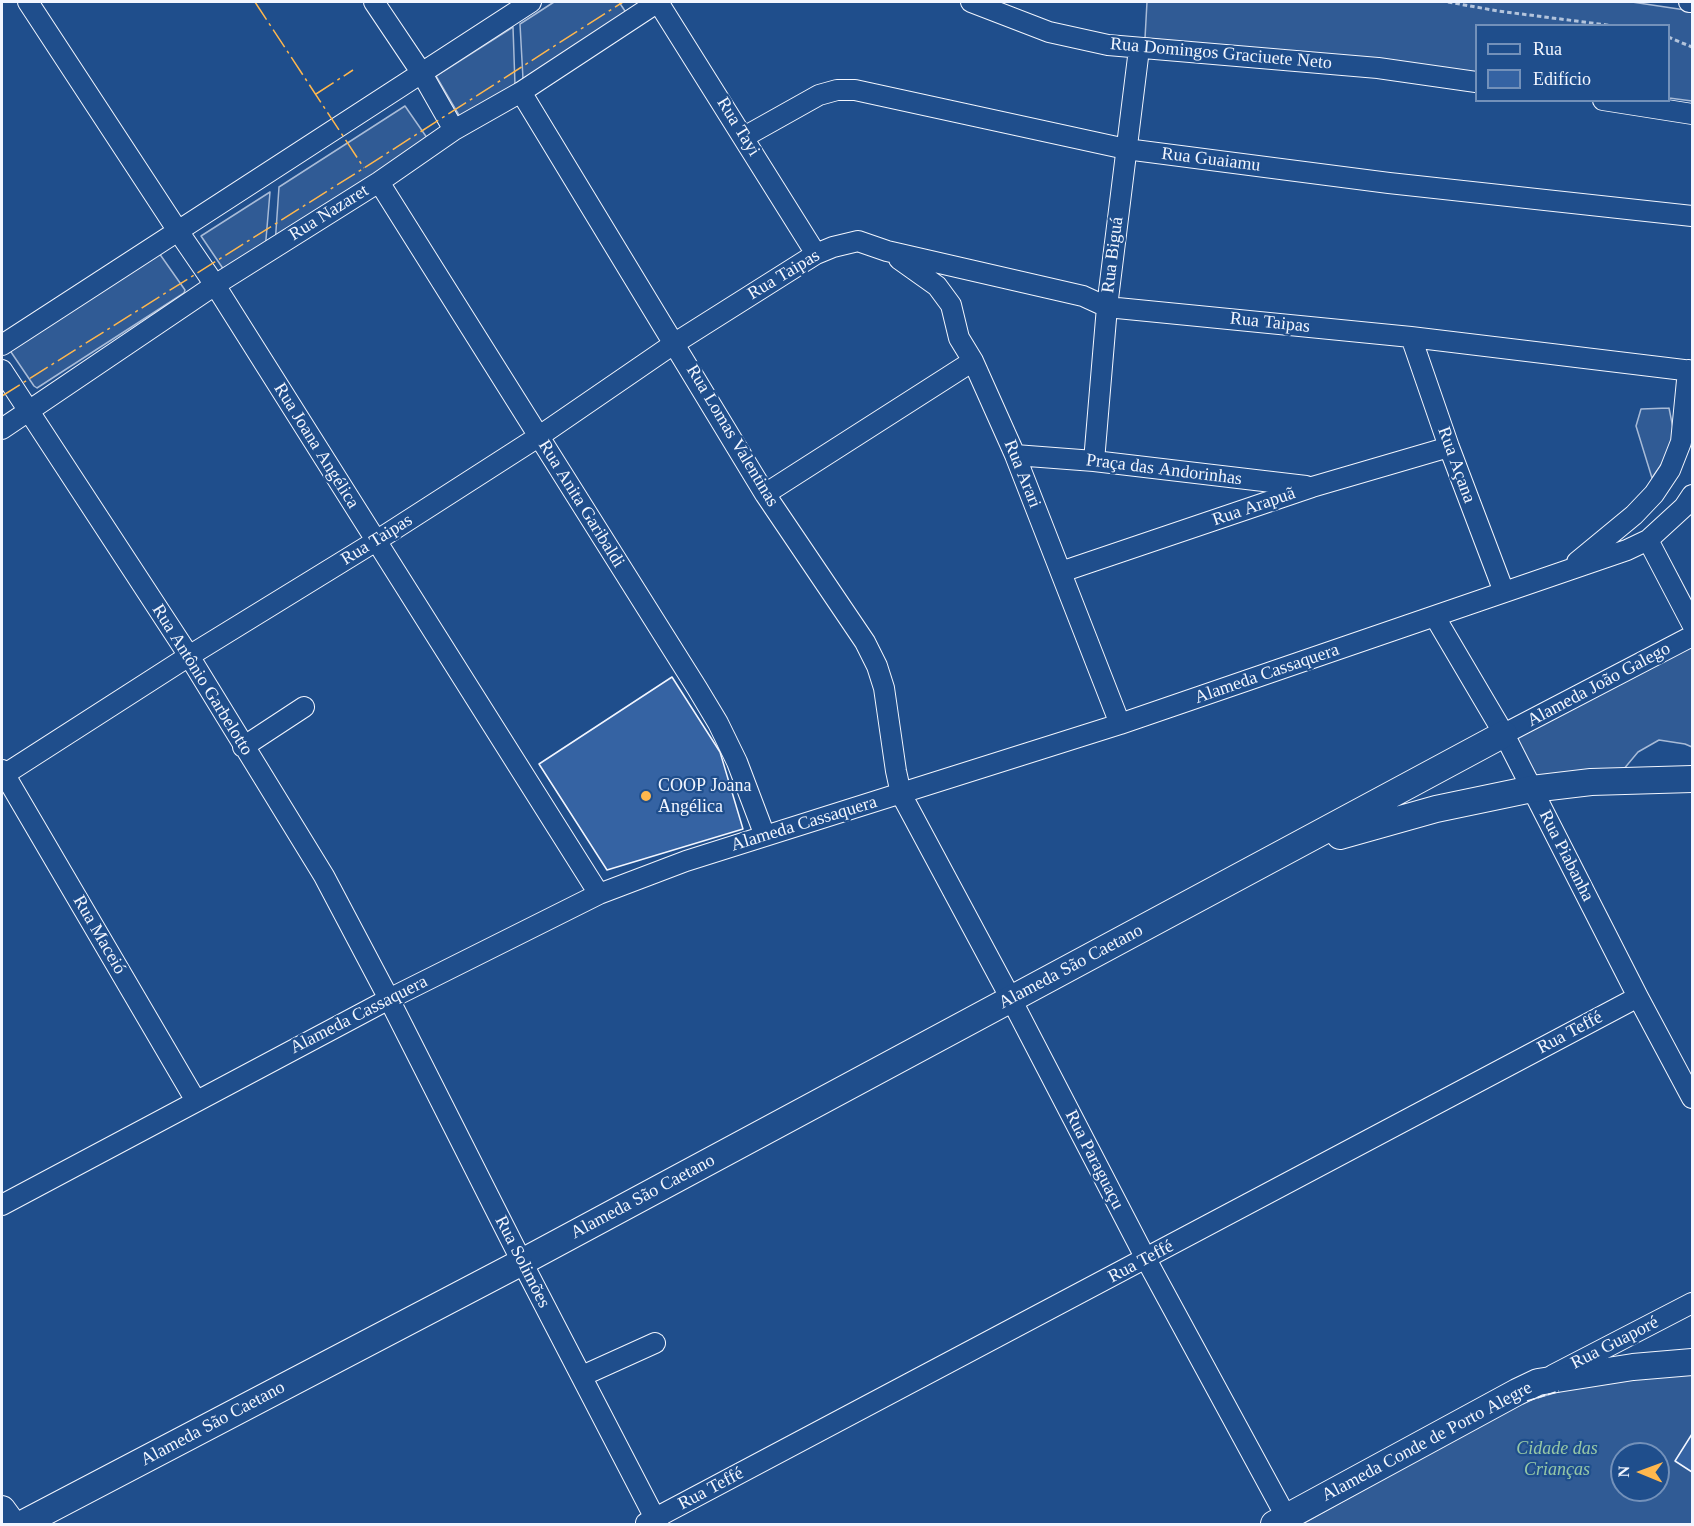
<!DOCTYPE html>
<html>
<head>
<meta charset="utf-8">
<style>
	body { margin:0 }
	#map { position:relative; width:1694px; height:1526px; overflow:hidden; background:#1f4e8c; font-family:Georgia,serif }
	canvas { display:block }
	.frame { position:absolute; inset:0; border:3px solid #f2f6ff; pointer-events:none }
	.legend { position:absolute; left:1475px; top:24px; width:195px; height:78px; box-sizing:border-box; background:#1f4e8c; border:2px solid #7391ba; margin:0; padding:8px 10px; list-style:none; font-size:18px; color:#f2f6ff }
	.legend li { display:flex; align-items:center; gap:12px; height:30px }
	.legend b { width:30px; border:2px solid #7391ba }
	.north { position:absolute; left:1610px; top:1442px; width:60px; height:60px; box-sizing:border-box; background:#1f4e8c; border:2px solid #7391ba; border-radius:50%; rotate:271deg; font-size:16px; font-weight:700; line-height:24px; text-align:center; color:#f2f6ff }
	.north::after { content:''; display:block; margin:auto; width:21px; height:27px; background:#ffb74d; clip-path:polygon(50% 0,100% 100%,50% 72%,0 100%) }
</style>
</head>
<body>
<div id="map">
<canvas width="1694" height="1526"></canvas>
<div class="frame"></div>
<ul class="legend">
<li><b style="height:8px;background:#1f4e8c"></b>Rua</li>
<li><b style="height:16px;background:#3563a3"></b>Edifício</li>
</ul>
<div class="north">N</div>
</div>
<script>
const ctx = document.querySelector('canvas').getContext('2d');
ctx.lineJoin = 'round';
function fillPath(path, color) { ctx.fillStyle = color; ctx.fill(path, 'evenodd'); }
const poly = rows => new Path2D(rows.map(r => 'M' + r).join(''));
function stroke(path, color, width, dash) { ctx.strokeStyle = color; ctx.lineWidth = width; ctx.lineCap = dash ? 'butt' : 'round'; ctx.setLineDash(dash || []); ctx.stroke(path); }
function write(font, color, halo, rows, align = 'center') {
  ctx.font = font + ' Georgia,serif'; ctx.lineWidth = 4.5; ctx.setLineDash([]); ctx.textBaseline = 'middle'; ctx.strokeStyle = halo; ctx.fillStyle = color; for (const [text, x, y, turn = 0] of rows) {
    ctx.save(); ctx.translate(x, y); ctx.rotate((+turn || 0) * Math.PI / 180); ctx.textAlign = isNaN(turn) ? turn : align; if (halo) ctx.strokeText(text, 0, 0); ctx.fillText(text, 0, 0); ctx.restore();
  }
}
const built = poly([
	[554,2,619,2,627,14,523,79,520,24,554,2],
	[1147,2,1632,2,1692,11,1692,101,1669,98,1668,26,1476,26,1476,73,1145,38,1147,2],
	[513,27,515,85,460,117,436,76,513,27],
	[405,106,432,145,275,245,279,187,405,106],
	[270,192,265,251,228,276,201,236,270,192],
	[159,253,185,290,184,293,37,388,34,386,11,352,11,348,159,253],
	[1669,408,1676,443,1652,478,1636,426,1641,409,1669,408],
	[1692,646,1692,747,1685,744,1659,740,1638,752,1618,776,1534,782,1512,738,1692,646],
	[1692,1367,1692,1524,1302,1524,1517,1404,1571,1388,1692,1367],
	[1622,1454,1658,1454,1658,1490,1622,1490,1622,1454]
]);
const building = poly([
	[672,677,720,752,743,829,607,870,539,764,672,677],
	[1692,1434,1692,1472,1675,1461,1692,1434]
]);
const path = poly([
	[1448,2,1498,11,1615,26],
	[1668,37,1692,47]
]);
const minor = poly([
	[28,2,178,231,215,285,599,894],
	[374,2,421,72,454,130],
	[658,2,816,254],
	[971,2,1049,32,1108,45,1378,68,1476,82],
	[1689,2,1692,2],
	[521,92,765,494,865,642,877,666,884,688,896,771,901,794,1011,999,1146,1259,1290,1524],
	[1603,100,1692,114],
	[744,137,819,95,837,90,855,90,1126,149,1389,183,1692,216],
	[379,182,697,688,718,723,737,762,765,836],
	[899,259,937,286,951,305,959,338,973,361,1015,455,1120,724],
	[1411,337,1449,447,1504,592],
	[2,345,531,2],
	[2,370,189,656,324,876,389,999,522,1262,658,1524],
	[2,429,215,285,379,182,454,130,521,92,658,2],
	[1015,455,1094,461,1306,486],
	[1094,461,1107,307,1139,49],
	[765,494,973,361],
	[1648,540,1692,624],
	[1577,562,1634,515,1654,494,1670,470,1681,442,1688,370],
	[1061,572,1312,487,1449,447],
	[1435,617,1504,734,1638,997,1692,1098],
	[1504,734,1692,636],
	[243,747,304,707],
	[2,770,196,1101],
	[2,776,189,656,376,541,538,437,675,343,816,254,833,247,858,241,887,251,1083,296,1107,307,1411,337,1692,371],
	[2,1205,389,999,599,894,686,861,1120,724,1627,550,1648,540,1684,507,1692,495],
	[1553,1375,1692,1303],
	[582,1376,655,1343],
	[646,1523,1638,997]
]);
const major = poly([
	[1340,836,1436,809,1532,789,1591,782,1692,779],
	[2,1509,13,1524],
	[22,1524,522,1262,1504,734],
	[1274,1524,1517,1392,1538,1382,1633,1367,1692,1362]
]);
const fence = poly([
	[1527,1401,1559,1391]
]);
const power = poly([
	[255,2,364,168],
	[316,94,353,70],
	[2,396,364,168,623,2]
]);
const markers = [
	[646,796,6,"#ffb74d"]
];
const streetNames = [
	["Rua Domingos Graciuete Neto",1221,54,5],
	["Rua Tayi",738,127,58],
	["Rua Guaiamu",1211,160,7],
	["Rua Nazaret",329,213,-32],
	["Rua Biguá",1113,255,-83],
	["Rua Taipas",784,275,-31],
	["Rua Taipas",1270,323,6],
	["Rua Lomas Valentinas",732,436,59],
	["Rua Joana Angélica",316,446,58],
	["Rua Açana",1456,465,70],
	["Praça das Andorinhas",1164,470,7],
	["Rua Arari",1022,474,68],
	["Rua Anita Garibaldi",581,504,58],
	["Rua Arapuã",1254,507,-19],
	["Rua Taipas",377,540,-32],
	["Alameda Cassaquera",1267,674,-19],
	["Rua Antônio Garbelotto",202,680,58],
	["Alameda João Galego",1599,685,-28],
	["Alameda Cassaquera",804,824,-17],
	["Rua Piabanha",1566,856,63],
	["Rua Maceió",99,935,60],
	["Alameda São Caetano",1071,967,-28],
	["Alameda Cassaquera",359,1015,-27],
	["Rua Teffé",1570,1033,-28],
	["Rua Paraguaçu",1094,1160,63],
	["Alameda São Caetano",643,1197,-28],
	["Rua Solimões",522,1262,63],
	["Rua Teffé",1141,1262,-28],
	["Rua Guaporé",1615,1343,-27],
	["Alameda São Caetano",213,1424,-28],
	["Alameda Conde de Porto Alegre",1427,1442,-28],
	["Rua Teffé",711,1489,-28]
];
const poiNames = [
	["COOP Joana",658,786],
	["Angélica",658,807]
];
const parkNames = [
	["Cidade das",1557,1449],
	["Crianças",1557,1470]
];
fillPath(built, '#305b95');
stroke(built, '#a8bbd7', 1.5);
fillPath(building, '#3563a3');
stroke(building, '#f2f6ff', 1.5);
stroke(minor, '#f2f6ff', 22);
stroke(major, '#f2f6ff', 28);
stroke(path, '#b3c4dc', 3, [4.5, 3]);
stroke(minor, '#1f4e8c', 20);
stroke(major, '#1f4e8c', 26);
stroke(fence, '#f2f6ff', 1.5, [8, 3]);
stroke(power, '#ffb74d', 1.5, [21, 4.5, 3, 4.5]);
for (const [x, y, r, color] of markers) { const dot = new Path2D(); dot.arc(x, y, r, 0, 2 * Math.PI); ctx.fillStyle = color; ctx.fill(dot); stroke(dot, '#1f4e8c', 2); }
write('18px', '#f2f6ff', '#1f4e8c', streetNames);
write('18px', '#f2f6ff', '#1f4e8c', poiNames, 'left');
write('italic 18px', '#97c8a6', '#1f4e8c', parkNames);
</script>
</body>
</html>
